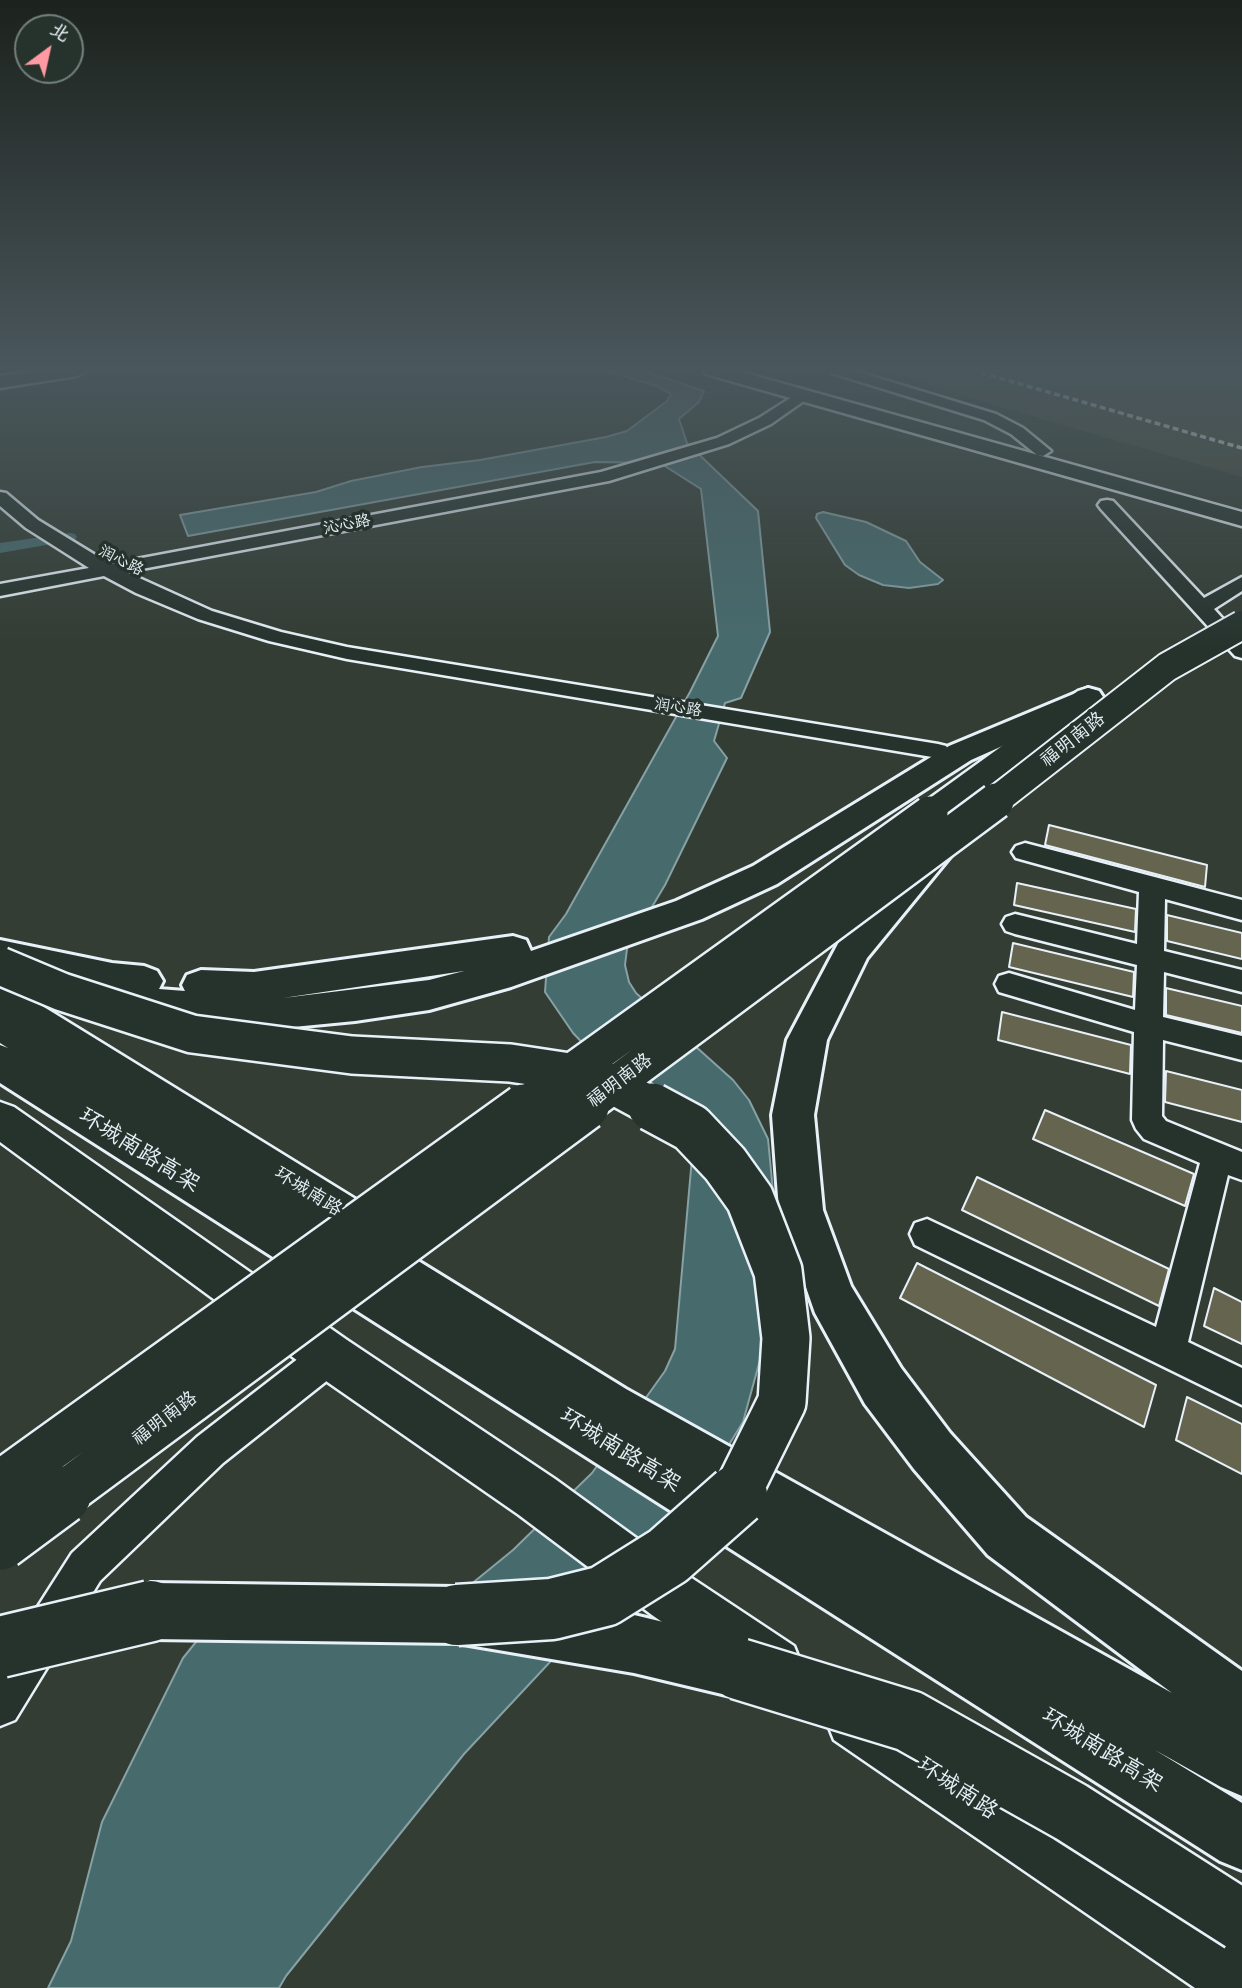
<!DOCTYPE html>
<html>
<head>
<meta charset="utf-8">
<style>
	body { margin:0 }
	#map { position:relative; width:1242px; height:1988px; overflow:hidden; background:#333d34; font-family:"Balsamiq Sans","LXGW WenKai TC",sans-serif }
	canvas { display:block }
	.north { position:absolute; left:14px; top:14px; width:70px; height:70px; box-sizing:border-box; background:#26332d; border:2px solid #747f7e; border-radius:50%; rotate:33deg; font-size:19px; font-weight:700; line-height:28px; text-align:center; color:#e8f1f8 }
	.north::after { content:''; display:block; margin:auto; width:24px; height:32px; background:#ff9aa2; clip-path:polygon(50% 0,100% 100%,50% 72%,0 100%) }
</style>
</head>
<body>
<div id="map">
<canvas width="1242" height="1988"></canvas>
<div class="north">北</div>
</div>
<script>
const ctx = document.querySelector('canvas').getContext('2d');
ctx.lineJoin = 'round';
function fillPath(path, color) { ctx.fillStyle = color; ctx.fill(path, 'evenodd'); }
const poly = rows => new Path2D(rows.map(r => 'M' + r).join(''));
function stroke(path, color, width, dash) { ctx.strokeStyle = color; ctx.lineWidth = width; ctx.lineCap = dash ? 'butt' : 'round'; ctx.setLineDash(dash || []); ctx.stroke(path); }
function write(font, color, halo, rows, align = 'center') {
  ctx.font = font + ' "Balsamiq Sans","LXGW WenKai TC",sans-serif'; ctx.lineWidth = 7; ctx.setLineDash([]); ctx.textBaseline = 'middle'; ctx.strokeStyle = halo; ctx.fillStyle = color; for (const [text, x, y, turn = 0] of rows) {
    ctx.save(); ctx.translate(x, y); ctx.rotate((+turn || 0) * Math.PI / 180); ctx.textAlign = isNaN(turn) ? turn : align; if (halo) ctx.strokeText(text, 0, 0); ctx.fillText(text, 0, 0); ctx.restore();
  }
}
const built = poly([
	[884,370,1242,370,1242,477,977,400]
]);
const water = poly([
	[603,370,640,370,704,391,699,402,679,419,687,443,758,511,770,632,741,698,725,703,714,741,727,758,665,885,627,949,625,965,629,982,636,993,733,1080,749,1100,768,1139,778,1243,769,1327,743,1422,709,1477,593,1616,464,1754,286,1976,279,1988,48,1988,71,1941,102,1822,183,1658,213,1621,464,1590,513,1550,592,1473,665,1371,675,1349,692,1158,573,1033,545,992,549,937,566,914,690,692,718,636,701,489,660,463,595,462,188,536,180,515,316,492,351,481,422,467,480,460,606,437,627,431,667,401,671,394,657,386,603,370],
	[823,512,866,522,906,541,920,562,943,580,938,584,909,588,883,585,859,575,845,565,816,518,817,514,823,512]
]);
const canal = poly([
	[70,533,75,534,77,537,75,540,0,553,0,543,70,533]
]);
const building = poly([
	[1049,825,1207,865,1205,887,1045,845,1049,825],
	[1017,883,1136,909,1135,932,1014,905,1017,883],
	[1167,915,1242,933,1242,959,1167,941,1167,915],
	[1013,943,1134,972,1133,997,1009,967,1013,943],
	[1166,988,1242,1006,1242,1033,1166,1015,1166,988],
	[1002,1012,1131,1045,1130,1074,998,1040,1002,1012],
	[1166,1071,1242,1090,1242,1122,1165,1102,1166,1071],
	[1045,1110,1194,1174,1185,1206,1033,1139,1045,1110],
	[977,1177,1169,1269,1159,1306,962,1210,977,1177],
	[917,1263,1156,1385,1144,1427,900,1298,917,1263],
	[1214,1288,1242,1302,1242,1344,1204,1326,1214,1288],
	[1187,1397,1242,1424,1242,1474,1176,1440,1187,1397]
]);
const minor = poly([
	[830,370,852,370,996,414,1023,428,1051,451,1043,456,1037,455,1011,434,984,420,832,373,830,370],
	[803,390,808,392,811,395,808,398,771,424,729,444,609,481,126,572,212,611,281,632,347,647,938,744,946,746,949,751,946,756,938,758,347,659,269,641,198,619,136,593,104,576,0,596,0,584,89,568,26,528,0,506,0,492,6,493,38,520,110,564,601,472,717,438,759,418,803,390],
	[1107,500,1113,501,1204,598,1242,577,1242,591,1214,609,1242,640,1242,658,1235,656,1101,509,1098,505,1101,501,1107,500],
	[1025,843,1242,900,1242,920,1165,899,1164,951,1242,970,1242,992,1164,972,1163,1017,1242,1036,1242,1060,1163,1040,1162,1116,1166,1121,1242,1152,1242,1180,1228,1175,1188,1342,1242,1368,1242,1405,915,1245,910,1234,915,1223,927,1219,1156,1327,1200,1163,1144,1139,1136,1129,1132,1120,1134,1032,999,992,995,984,999,976,1009,973,1135,1010,1137,965,1015,934,1006,931,1002,924,1006,917,1015,914,1137,944,1139,892,1016,858,1012,852,1016,846,1025,843],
	[330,1338,343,1344,348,1356,343,1368,223,1463,100,1581,15,1720,0,1726,0,1666,72,1553,197,1437,317,1344,330,1338]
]);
const major = poly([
	[41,370,87,370,77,376,0,388,0,376,41,370],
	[703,370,734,370,1242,512,1242,526,706,374,703,370],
	[1088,688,1098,691,1102,697,1098,703,941,822,930,825,919,822,914,814,919,806,1078,691,1088,688],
	[0,984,13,988,396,1224,403,1238,396,1252,381,1258,366,1252,0,1017,0,984],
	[0,1102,14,1107,347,1340,555,1479,690,1577,794,1646,802,1666,794,1686,774,1694,754,1686,652,1615,519,1515,313,1372,0,1142,0,1102],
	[854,1692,874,1700,1242,1944,1242,1988,1195,1988,834,1740,826,1720,834,1700,854,1692]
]);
const highway = poly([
	[1088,688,1099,691,1103,697,1099,703,971,760,777,884,702,919,511,987,429,1010,355,1021,262,1030,107,1013,93,1009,88,998,93,988,0,968,0,940,112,963,144,966,157,971,163,981,159,989,185,991,182,985,187,975,201,970,254,972,513,936,526,940,531,951,676,901,753,866,949,746,1088,688],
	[464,971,429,980,283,998,464,971],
	[936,841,948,845,953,853,867,958,827,1040,814,1115,823,1210,851,1286,901,1368,950,1433,1026,1517,1242,1671,1242,1796,1221,1787,1155,1750,1242,1803,1242,1870,1220,1861,0,1083,0,1045,8,1048,0,1043,0,1007,14,1012,626,1389,1172,1693,988,1555,914,1469,865,1404,815,1313,779,1210,772,1115,787,1040,840,940,924,845,936,841],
	[151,1583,457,1587,634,1615,739,1640,759,1649,768,1669,759,1689,739,1698,634,1673,457,1643,151,1639,131,1631,123,1611,131,1591,151,1583]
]);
const rail = poly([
	[972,370,1242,448]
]);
const majorBridgeFar3 = poly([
	[994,802,1167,667,1242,625]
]);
const majorBridgeFar2 = poly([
	[521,1108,930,814],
	[583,1108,996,801]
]);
const majorBridgeFar1 = poly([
	[0,1484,524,1107],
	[60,1497,586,1107]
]);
const majorBridge = poly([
	[0,1541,62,1495]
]);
const highwayBridgeFar2 = poly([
	[0,966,62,992,192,1034,352,1055,510,1063,596,1076,655,1108]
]);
const highwayBridgeFar1 = poly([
	[652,1107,691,1128,725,1164,750,1199,778,1271,786,1338,782,1402,735,1497]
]);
const highwayBridge = poly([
	[457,1615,552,1609,604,1596,668,1556,737,1495],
	[0,1647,151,1611],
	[739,1669,909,1721,1071,1812,1242,1921]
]);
const farStreetnames = [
	["沁心路",347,525,-11],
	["润心路",121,561,27],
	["润心路",678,708,9]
];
const streetNames = [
	["福明南路",1073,740,-38],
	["福明南路",620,1081,-37],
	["环城南路",308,1192,32],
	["福明南路",165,1419,-37]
];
const nearStreetnames = [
	["环城南路高架",139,1151,32],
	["环城南路高架",620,1451,32],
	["环城南路高架",1102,1751,32],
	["环城南路",957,1789,34]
];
fillPath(built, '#42493c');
fillPath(water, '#476b6d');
stroke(water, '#87a1a5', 2);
fillPath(canal, '#476b6d');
fillPath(building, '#65644f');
stroke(building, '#e8f1f8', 2);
stroke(minor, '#e8f1f8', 5);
stroke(major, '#e8f1f8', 5);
stroke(highway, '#e8f1f8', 6);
fillPath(minor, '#26332d');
fillPath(major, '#26332d');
fillPath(highway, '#26332d');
stroke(rail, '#e8f1f8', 3.5, [6, 3.5]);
stroke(majorBridgeFar3, '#e8f1f8', 32, []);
stroke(majorBridgeFar2, '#e8f1f8', 40, []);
stroke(majorBridgeFar1, '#e8f1f8', 50, []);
stroke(majorBridge, '#e8f1f8', 62, []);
stroke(highwayBridgeFar2, '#e8f1f8', 42, []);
stroke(highwayBridgeFar1, '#e8f1f8', 52, []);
stroke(highwayBridge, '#e8f1f8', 65, []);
stroke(majorBridgeFar3, '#26332d', 28);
stroke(majorBridgeFar2, '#26332d', 35);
stroke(majorBridgeFar1, '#26332d', 45);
stroke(majorBridge, '#26332d', 57);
stroke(highwayBridgeFar2, '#26332d', 37);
stroke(highwayBridgeFar1, '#26332d', 47);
stroke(highwayBridge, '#26332d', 60);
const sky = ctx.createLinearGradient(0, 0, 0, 648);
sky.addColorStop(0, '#1c221d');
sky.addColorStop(0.57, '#4a575c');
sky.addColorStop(1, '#4a575c00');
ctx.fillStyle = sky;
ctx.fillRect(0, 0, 1242, 648);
write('16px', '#e8f1f8', '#26332d', farStreetnames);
write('19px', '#e8f1f8', '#26332d', streetNames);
write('23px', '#e8f1f8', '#26332d', nearStreetnames);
</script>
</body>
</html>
